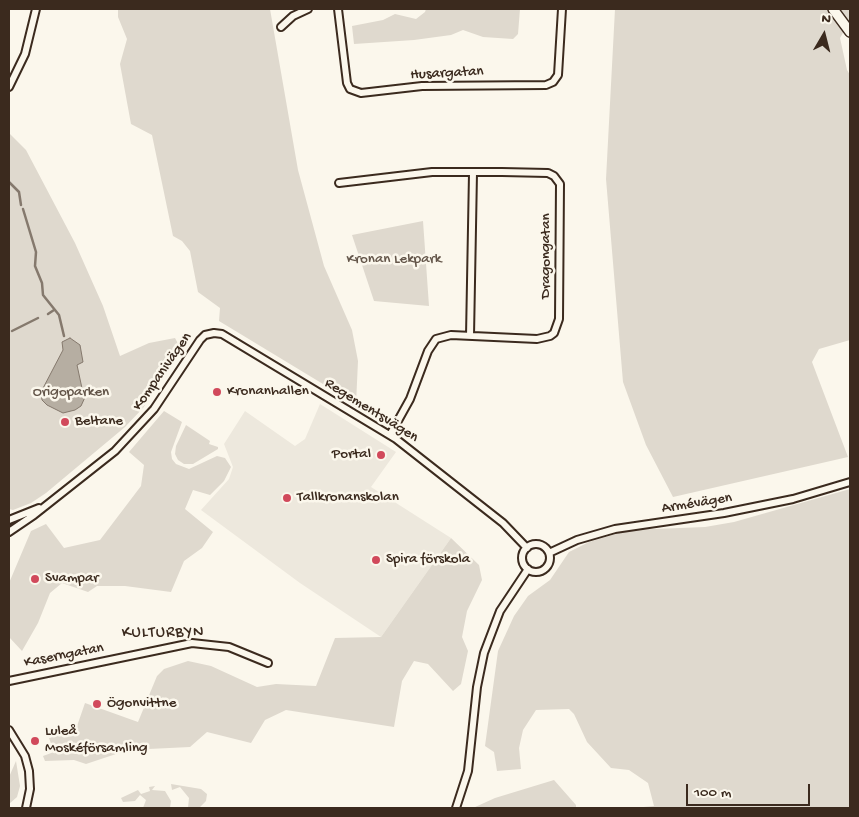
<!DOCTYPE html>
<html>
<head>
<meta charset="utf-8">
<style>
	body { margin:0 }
	#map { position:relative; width:859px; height:817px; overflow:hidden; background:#fbf7ec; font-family:"Gochi Hand",sans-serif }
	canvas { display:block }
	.frame { position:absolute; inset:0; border:10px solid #3b2a1e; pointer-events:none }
	.north { position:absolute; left:799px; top:10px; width:50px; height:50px; -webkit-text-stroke:4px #fbf7ec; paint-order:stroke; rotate:8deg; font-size:14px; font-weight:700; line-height:20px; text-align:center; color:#3b2a1e }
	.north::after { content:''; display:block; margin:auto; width:18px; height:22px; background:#3b2a1e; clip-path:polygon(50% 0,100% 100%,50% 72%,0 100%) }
	.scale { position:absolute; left:686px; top:784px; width:124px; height:22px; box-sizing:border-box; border:2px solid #3b2a1e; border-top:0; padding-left:6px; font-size:15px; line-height:18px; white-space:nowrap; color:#3b2a1e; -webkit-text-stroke:4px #fbf7ec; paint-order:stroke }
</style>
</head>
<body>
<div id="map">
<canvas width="859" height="817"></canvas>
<div class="frame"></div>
<div class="north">N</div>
<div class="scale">100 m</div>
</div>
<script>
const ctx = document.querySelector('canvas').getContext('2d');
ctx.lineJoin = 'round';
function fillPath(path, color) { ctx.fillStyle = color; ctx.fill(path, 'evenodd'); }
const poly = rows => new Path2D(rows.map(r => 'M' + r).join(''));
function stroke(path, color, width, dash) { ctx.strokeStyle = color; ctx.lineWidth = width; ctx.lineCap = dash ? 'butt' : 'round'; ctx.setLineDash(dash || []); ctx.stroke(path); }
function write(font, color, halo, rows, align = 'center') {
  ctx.font = font + ' "Gochi Hand",sans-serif'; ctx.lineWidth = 5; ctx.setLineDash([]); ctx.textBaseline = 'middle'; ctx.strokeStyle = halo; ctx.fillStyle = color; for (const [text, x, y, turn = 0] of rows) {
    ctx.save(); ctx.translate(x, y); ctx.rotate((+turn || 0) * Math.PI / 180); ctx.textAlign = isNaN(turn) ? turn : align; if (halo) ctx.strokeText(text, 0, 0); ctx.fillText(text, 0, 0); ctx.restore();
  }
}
const built = poly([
	[320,404,396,452,371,487,451,538,381,637,300,583,201,510,229,479,233,467,224,444,245,411,295,446,305,439]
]);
const green = poly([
	[118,9,270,9,298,170,324,266,352,330,358,361,356,404,219,321,220,308,198,292,190,251,182,241,173,236,152,135,131,124,120,64,127,39,118,17],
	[426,9,520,9,518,34,513,39,483,37,463,30,451,35,414,40,354,44,352,26,383,20,395,14,416,19,425,12],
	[615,9,850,9,850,24,847,26,840,38,847,70,850,75,850,340,819,349,812,362,848,457,673,497,646,445,623,382,606,179],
	[9,133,26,150,75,243,103,306,120,356,149,343,175,338,182,351,143,408,125,427,46,493,31,503,13,510,9,509],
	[423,221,429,306,374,301,352,235],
	[164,411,182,422,171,452,172,459,176,464,189,469,217,456,225,458,231,467,224,481,210,495,193,490,185,509,213,532,202,548,184,561,171,592,125,586,97,586,88,592,62,583,50,593,38,623,22,651,9,637,9,583,31,531,46,524,64,548,100,540,141,486,144,465,129,452],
	[186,425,210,441,209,444,218,447,218,449,193,464,184,464,178,460,175,454,176,446],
	[850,489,850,808,633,808,654,806,648,783,629,770,611,768,587,742,574,714,569,709,536,710,523,730,519,748,521,769,497,771,494,752,485,746,498,651,514,616,528,596,550,580,569,552,589,542,629,530,705,527,734,522],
	[451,538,479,565,482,580,467,611,462,637,468,651,461,684,453,691,428,664,414,661,402,681,394,727,286,710,265,720,251,743,207,732,190,747,128,750,86,764,74,760,45,761,43,756,54,752,49,738,76,729,85,703,138,722,157,676,164,669,188,661,211,666,257,687,276,684,316,686,335,638,381,637],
	[16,761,20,786,17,797,9,804,9,777],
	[554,780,576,805,576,808,473,808,495,798],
	[171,784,201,789,207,794,206,801,199,808,188,808,189,798,180,787,172,790],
	[155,786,152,790,165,791,171,801,170,808,143,808,146,800,140,795,135,801,123,802,121,798,138,790,141,794,150,791,149,787]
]);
const water = poly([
	[70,338,80,345,83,362,77,365,83,393,86,395,81,406,75,410,63,413,47,405,42,400,41,392,63,350,62,342,70,338]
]);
const stream = poly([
	[9,182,19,192,21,205],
	[23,209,36,252,35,266,42,283,43,295,59,315,64,336],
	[48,314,54,310],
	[12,331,38,318]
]);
const street = poly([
	[338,9,347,83,350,89,361,93,422,86,546,85,553,82,558,75,562,9],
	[281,27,293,16,308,9],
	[9,87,25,54,36,9],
	[339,183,432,172,502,172,548,173,554,176,560,184,559,319,554,333,550,336,537,339,451,335,436,339,428,351,410,399,390,435],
	[470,336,473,173],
	[9,520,39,508],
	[9,532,34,515,115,451,154,409,200,340,205,335,214,333,222,334,396,439,503,523,527,548],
	'522 558a14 14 0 1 1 28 0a14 14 0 1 1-28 0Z',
	[549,553,577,540,615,529,724,513,793,499,850,482],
	[9,681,192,643,229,647,268,663],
	[9,730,25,756,29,771,30,789,26,808],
	[456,808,468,771,477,687,484,653,500,611,528,569]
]);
const secondary = poly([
	[833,9,850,32]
]);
const markers = [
	[217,392,5,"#d1495b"],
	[65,422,5,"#d1495b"],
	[381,455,5,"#d1495b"],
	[287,498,5,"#d1495b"],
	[376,560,5,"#d1495b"],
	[35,579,5,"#d1495b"],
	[97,704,5,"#d1495b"],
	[35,741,5,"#d1495b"]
];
const streetNames = [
	["Husargatan",447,74,-3],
	["Dragongatan",547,256,-90],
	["Kompanivägen",163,372,-55],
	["Regementsvägen",371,411,32],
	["Armévägen",697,504,-9],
	["Kaserngatan",64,656,-11]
];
const parkNames = [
	["Kronan Lekpark",394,260],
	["Origoparken",71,393]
];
const poiNames = [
	["Kronanhallen",227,392],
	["Beltane",75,422],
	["Portal",371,455,"right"],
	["Tallkronanskolan",297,498],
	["Spira förskola",386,560],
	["Svampar",45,579],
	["Ögonvittne",107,704],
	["Luleå",45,732],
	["Moskéförsamling",45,749]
];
const neighbourhoodNames = [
	["KULTURBYN",163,634]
];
fillPath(built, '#ede8dd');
fillPath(green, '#dfd9ce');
fillPath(water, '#b6aea2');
stroke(water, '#85796d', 1);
stroke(stream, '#85796d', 2.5);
stroke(street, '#3b2a1e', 10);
stroke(secondary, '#3b2a1e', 12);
stroke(street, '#fbf7ec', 6);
stroke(secondary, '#fbf7ec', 9);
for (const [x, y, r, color] of markers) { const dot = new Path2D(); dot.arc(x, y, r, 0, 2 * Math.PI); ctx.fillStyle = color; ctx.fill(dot); stroke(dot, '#fbf7ec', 2); }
write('15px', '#3b2a1e', '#fbf7ec', streetNames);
write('15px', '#64564a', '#fbf7ec', parkNames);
write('15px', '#3b2a1e', '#fbf7ec', poiNames, 'left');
ctx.letterSpacing = '1px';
write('16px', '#3b2a1e', '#fbf7ec', neighbourhoodNames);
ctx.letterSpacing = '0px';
</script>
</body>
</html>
